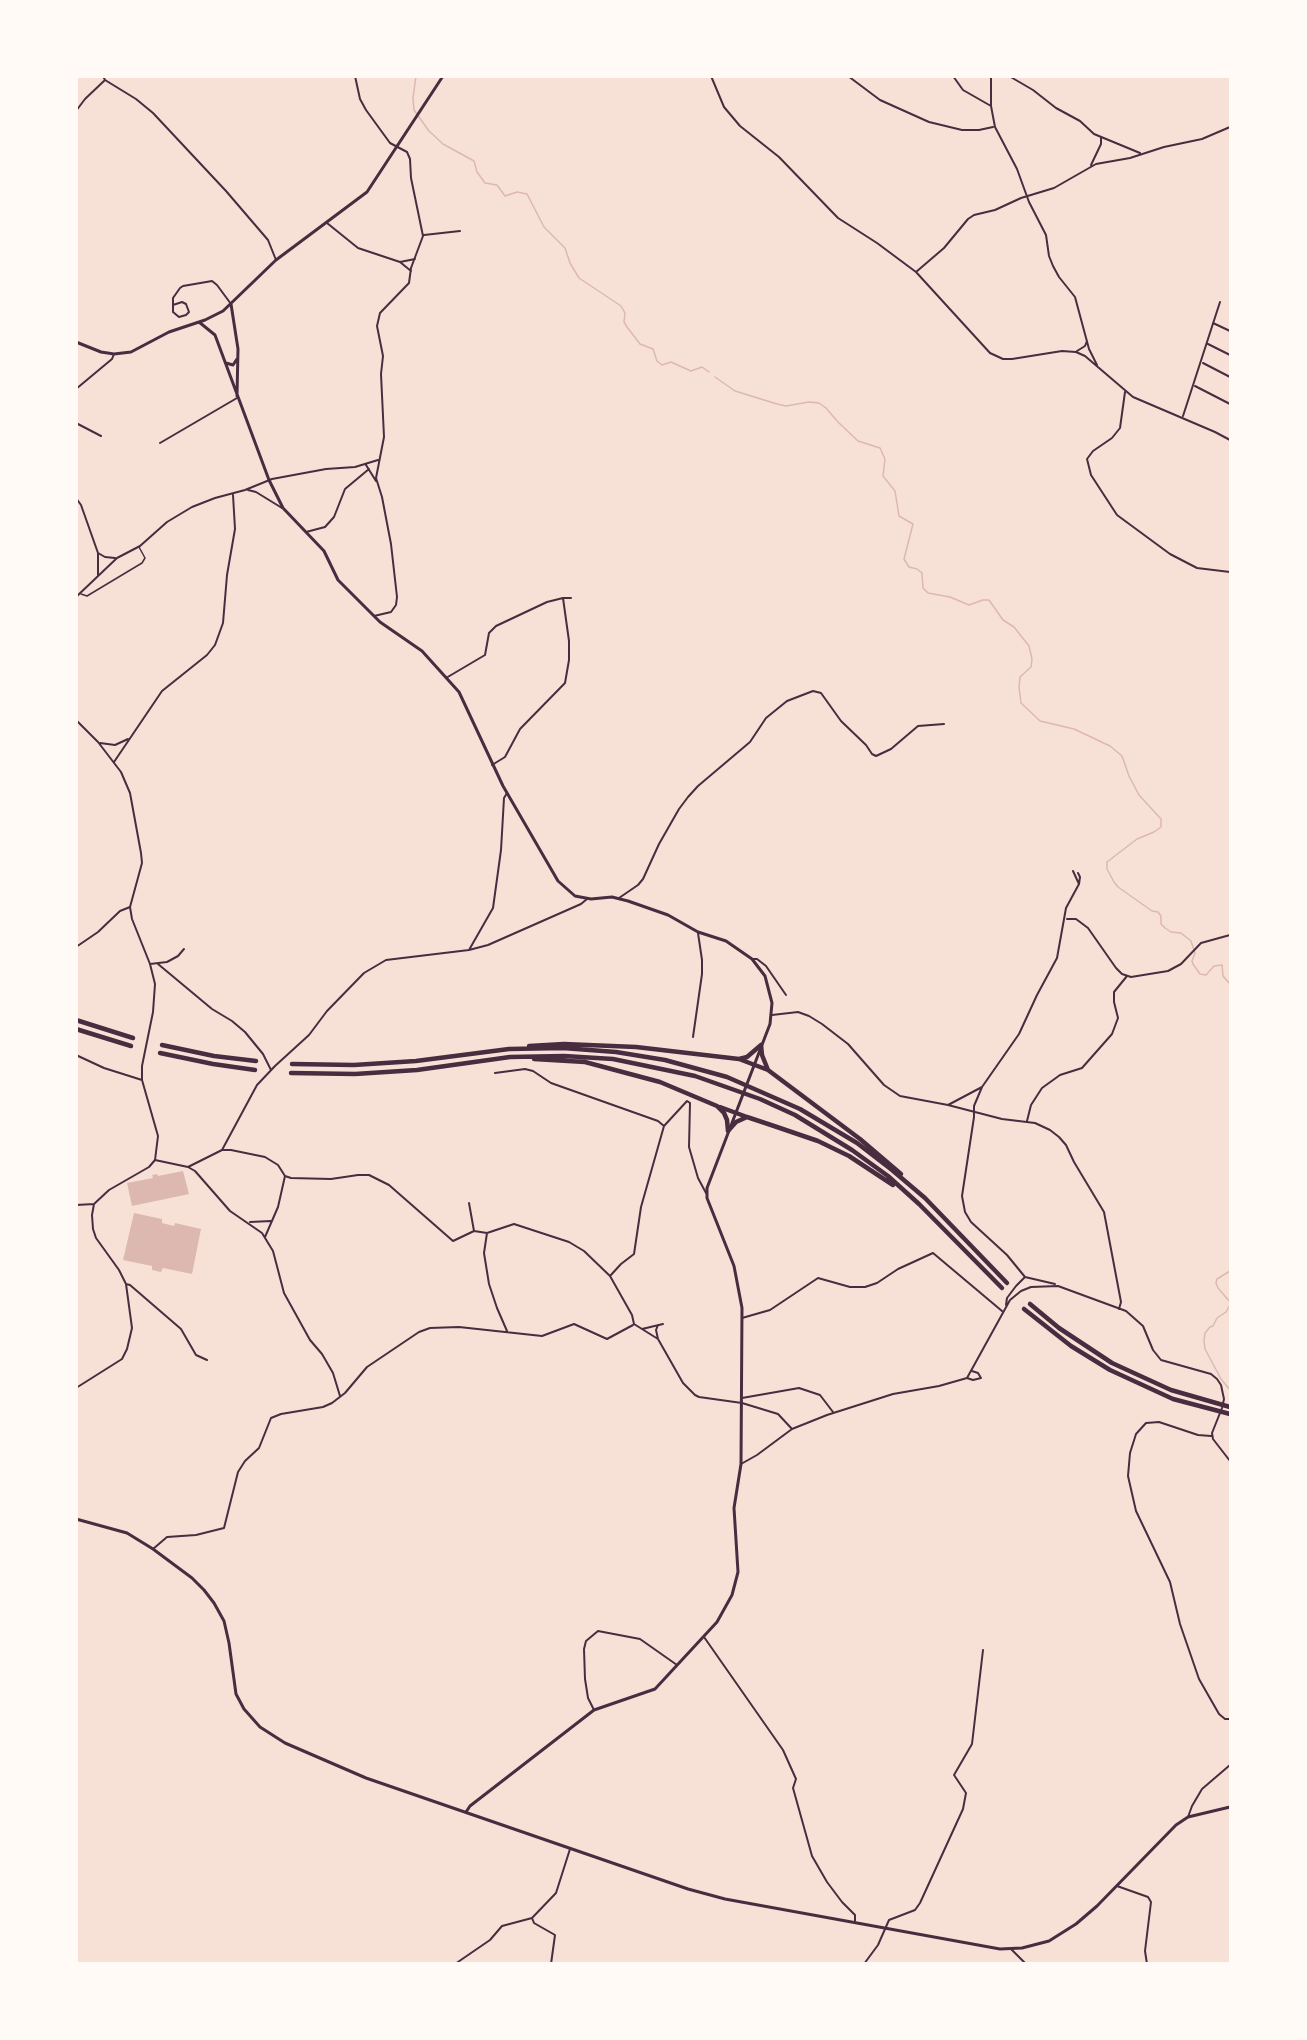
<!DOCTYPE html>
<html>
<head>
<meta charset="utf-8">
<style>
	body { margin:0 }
	#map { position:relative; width:1307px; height:2040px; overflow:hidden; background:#f7e1d7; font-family:Roboto,sans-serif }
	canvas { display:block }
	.frame { position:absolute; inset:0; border:78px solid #fffaf5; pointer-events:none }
</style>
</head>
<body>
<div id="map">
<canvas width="1307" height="2040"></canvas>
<div class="frame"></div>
</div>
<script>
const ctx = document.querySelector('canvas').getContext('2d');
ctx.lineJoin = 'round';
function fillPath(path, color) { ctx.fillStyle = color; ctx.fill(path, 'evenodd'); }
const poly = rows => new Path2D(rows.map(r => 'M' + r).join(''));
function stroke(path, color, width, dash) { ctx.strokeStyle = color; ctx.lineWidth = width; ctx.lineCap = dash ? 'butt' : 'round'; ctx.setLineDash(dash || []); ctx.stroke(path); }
const water = poly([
	[183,1171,189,1194,132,1206,127,1183,153,1178,152,1175,157,1174,158,1176],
	[134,1213,162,1219,162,1223,174,1226,175,1223,201,1229,192,1274,163,1268,161,1272,152,1270,152,1266,123,1260]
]);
const stream = poly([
	[416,76,413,98,414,110,429,131,443,144,474,161,477,172,485,183,497,185,505,196,517,192,527,194,544,227,565,248,570,263,579,278,621,306,625,313,624,322,627,327,640,344,653,349,657,361,662,365,671,362,691,371,702,367,709,372],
	[715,377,735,391,777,404,786,406,809,402,819,403,826,408,838,422,858,441,880,448,885,459,883,476,895,491,899,516,913,524,904,559,909,567,917,569,922,573,923,588,928,593,950,597,969,605,983,600,989,600,1003,620,1014,627,1029,646,1032,659,1031,667,1020,677,1019,687,1021,703,1040,721,1074,729,1110,746,1122,756,1129,776,1139,795,1161,819,1161,827,1154,832,1137,839,1107,862,1107,869,1114,882,1118,887,1152,911,1158,912,1161,916,1161,924,1165,928,1171,932,1181,933,1191,941,1195,953,1192,961,1193,964,1200,974,1206,975,1214,966,1222,965,1223,976,1230,984],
	[1230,1271,1217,1279,1216,1283,1218,1288,1230,1302],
	[1230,1305,1226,1312,1217,1318,1213,1326,1210,1327,1205,1333,1204,1341,1205,1349,1221,1379,1230,1390]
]);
const service = poly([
	[81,594,87,596,142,563,145,558,139,547]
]);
const minor = poly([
	[103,76,105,80,136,99,153,113,226,191,268,240,276,260],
	[355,76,360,99,366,110,390,143,407,152,410,159,411,178,423,236,411,268,409,283,380,313,377,326,383,356,381,374,384,437,376,478,382,497,391,544,397,597,396,605,391,612,374,616],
	[711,76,724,107,740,126,779,157,838,218,877,243,916,272,990,353,1003,359,1012,359,1062,351,1076,352,1085,356,1133,397,1215,432,1230,440],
	[848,76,880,100,929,122,962,130,979,130,993,127],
	[953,76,963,90,991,106],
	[991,76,991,106,995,127,1017,169,1029,202,1046,235,1049,256,1053,266,1059,277,1075,297,1089,349,1097,365],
	[1009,76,1033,90,1056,108,1080,121,1094,134,1140,153],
	[76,111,85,99,105,80],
	[1091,165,1101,144,1101,137],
	[327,223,358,248,400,262,411,271],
	[424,235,460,231],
	[400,262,415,259],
	[916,272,944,248,968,219,974,215,995,210,1021,198,1054,188,1096,164,1130,158,1164,147,1202,139,1230,127],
	[173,305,182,302,186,304,189,312,186,315,179,317,173,312,173,298,180,288,183,286,212,281,217,285,231,304],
	[1213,323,1230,331],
	[1208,344,1230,355],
	[1077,351,1085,346,1087,341],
	[1203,363,1230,377],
	[1195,386,1230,404],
	[76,389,112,359,114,354],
	[1125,392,1120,428,1112,438,1093,451,1087,459,1091,475,1117,515,1170,554,1197,568,1230,572],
	[1183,416,1220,302],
	[76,423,101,436],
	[160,443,237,398],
	[366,465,376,481],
	[248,490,256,492,282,508],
	[76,498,81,505,98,553,98,575],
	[306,532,325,527,334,517,345,489,369,469],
	[98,553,105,557,115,558],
	[76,597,117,558,140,546,167,522,192,507,215,498,245,490,272,479,326,469,355,467,378,460],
	[446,678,485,655,489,633,496,626,547,602,563,598,571,598],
	[76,720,98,742,121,772,130,793,141,853,142,863,130,907,132,919,150,964,155,984,153,1012,142,1066,142,1080,158,1136,155,1160,149,1167,109,1190,94,1204,92,1215,93,1229,96,1238,119,1270,126,1284,132,1328,127,1349,122,1359,76,1388],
	[100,743,115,745,128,739],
	[114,762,162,691,207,655,215,645,223,623,227,575,235,529,233,495],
	[492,765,505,757,520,729,565,683,569,660,569,641,563,598],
	[1078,873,1080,877,1079,884],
	[619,898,638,885,643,879,659,844,679,809,688,797,698,786,750,742,766,718,787,701,813,691,821,693,841,721,866,745,872,754,876,756,891,749,918,726,944,724],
	[1067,919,1076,919,1088,928,1116,968,1122,974,1131,977,1168,971,1181,964,1201,943,1230,935],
	[76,947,98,932,120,911,130,907],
	[469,950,493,908,501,850,504,798,507,793],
	[752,959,757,959,766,966,786,995],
	[150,964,167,962,178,956,184,949],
	[158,964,212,1009,232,1021,245,1032,263,1054,271,1070],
	[772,1015,798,1012,809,1016,822,1024,848,1044,884,1085,900,1096,948,1105,1002,1119,1035,1123,1050,1130,1059,1137,1066,1145,1074,1162,1104,1212,1121,1302,1119,1309],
	[693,1037,702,974,702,960,698,933],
	[76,1055,104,1068,142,1080],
	[495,1073,525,1069,533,1071,551,1083,658,1121,664,1126],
	[948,1105,982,1087],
	[1027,1121,1031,1105,1042,1088,1060,1075,1082,1068,1112,1034,1118,1018,1114,1002,1114,992,1127,976],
	[222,1150,231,1150,265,1157,278,1165,285,1176,291,1178,331,1179,358,1175,369,1175,389,1185,453,1241,474,1231,487,1233,514,1224,569,1242,584,1251,610,1276,632,1315,634,1324,658,1339,683,1383,695,1395,699,1397,742,1403,778,1414,792,1429],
	[155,1160,188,1167,195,1171,230,1211,262,1233,273,1251,284,1293,310,1340,322,1354,333,1373,340,1396],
	[188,1167,222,1150,257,1085,275,1066,309,1035,327,1011,364,973,386,960,469,950,488,945,581,904,587,899],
	[469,1203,474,1231],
	[76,1205,94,1204],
	[250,1222,271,1221],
	[487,1233,484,1253,489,1284,497,1308,507,1331],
	[265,1237,278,1207,285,1176],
	[610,1276,621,1264,634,1254,641,1207,664,1126,687,1101,690,1103,689,1147,698,1178,706,1193],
	[1025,1277,1007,1255,971,1222,965,1212,962,1196,974,1117,974,1106,982,1087,1019,1034,1037,995,1057,958,1066,908,1079,884,1073,871],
	[126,1284,130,1285,181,1329,196,1355,207,1360],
	[1006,1305,1007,1298,1016,1286,1025,1277,1055,1284],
	[742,1318,770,1310,818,1278,850,1287,865,1287,877,1283,898,1269,933,1253,1002,1311],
	[642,1329,663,1324],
	[658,1339,656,1330,658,1325],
	[967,1378,973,1380,981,1378,978,1373,972,1371],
	[742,1398,799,1388,820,1395,833,1412],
	[1211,1436,1198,1435,1159,1422,1146,1423,1136,1434,1130,1453,1128,1476,1136,1511,1170,1582,1180,1624,1199,1679,1219,1714,1225,1719,1230,1719],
	[741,1464,757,1455,792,1429,827,1415,893,1394,939,1386,967,1378,1010,1300,1021,1291,1031,1287,1058,1286,1126,1311,1143,1326,1153,1350,1161,1360,1211,1374,1217,1379,1221,1385,1224,1399,1222,1408,1212,1433,1213,1439,1230,1461],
	[153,1549,167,1537,196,1535,224,1528,238,1472,245,1461,259,1448,271,1418,281,1414,323,1407,332,1403,345,1393,367,1367,419,1332,430,1328,459,1327,542,1336,574,1324,607,1339,633,1325],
	[704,1637,783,1750,796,1779,793,1788,812,1856,827,1882,842,1902,855,1915,855,1921],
	[594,1710,588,1698,585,1679,584,1649,586,1641,598,1631,640,1639,677,1665],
	[1188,1817,1192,1806,1202,1789,1230,1765],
	[1117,1886,1148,1897,1151,1902,1145,1951,1147,1964],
	[532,1918,556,1893,570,1849],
	[532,1918,534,1923,555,1935,551,1964],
	[1011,1949,1026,1964],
	[455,1964,490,1940,502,1926,532,1918],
	[864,1964,878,1945,889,1920,915,1910,920,1903,963,1809,966,1793,954,1775,972,1744,983,1650]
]);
const tertiary = poly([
	[231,304,238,349,237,396],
	[199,322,215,335,269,480,283,508,324,551,338,580,380,622,422,651,459,692,503,786,558,881,575,896,591,899,612,897,628,901,668,915,698,932,726,941,752,959,765,976,772,1003,770,1024,707,1188,707,1198,734,1266,742,1308,741,1464,734,1508,738,1572,732,1595,717,1622,655,1689,594,1710,470,1806,466,1812],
	[76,342,101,352,114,354,131,352,169,332,205,320,223,311,276,260,367,192,443,76],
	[226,363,233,365,237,359],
	[76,1519,127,1533,153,1549,192,1578,204,1590,214,1603,224,1621,229,1643,236,1694,244,1709,260,1727,285,1743,366,1778,688,1889,725,1899,1000,1949,1022,1948,1049,1941,1076,1924,1097,1906,1176,1825,1188,1817,1230,1807]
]);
const motorway = poly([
	[76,1020,133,1038],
	[76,1029,131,1046],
	[162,1045,214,1056,256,1061],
	[761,1045,762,1055,768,1070,860,1139,901,1174],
	[529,1046,564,1044,636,1047,739,1059,747,1057,761,1045],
	[160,1053,213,1064,255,1070],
	[534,1059,585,1062,660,1082,717,1106,724,1113,727,1120,728,1131],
	[739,1059,768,1070],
	[292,1064,354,1065,416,1061,509,1049,563,1048,616,1052,665,1060,727,1077,800,1109,857,1143,892,1170,925,1198,1007,1283],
	[291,1073,355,1074,417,1070,510,1057,564,1056,613,1059,695,1076,760,1099,795,1115,852,1150,888,1176,919,1204,1002,1288],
	[720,1107,747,1117],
	[728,1131,736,1122,747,1117,774,1126,818,1141,849,1156,893,1185],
	[1030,1304,1059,1328,1112,1363,1171,1390,1230,1407],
	[1024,1309,1071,1346,1110,1370,1173,1399,1230,1414]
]);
fillPath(water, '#dcb8b0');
stroke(stream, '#dcb8b0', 1.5);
stroke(service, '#4a2c40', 1.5);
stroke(minor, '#4a2c40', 2);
stroke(tertiary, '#4a2c40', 3);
stroke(motorway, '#4a2c40', 4.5);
</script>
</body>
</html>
